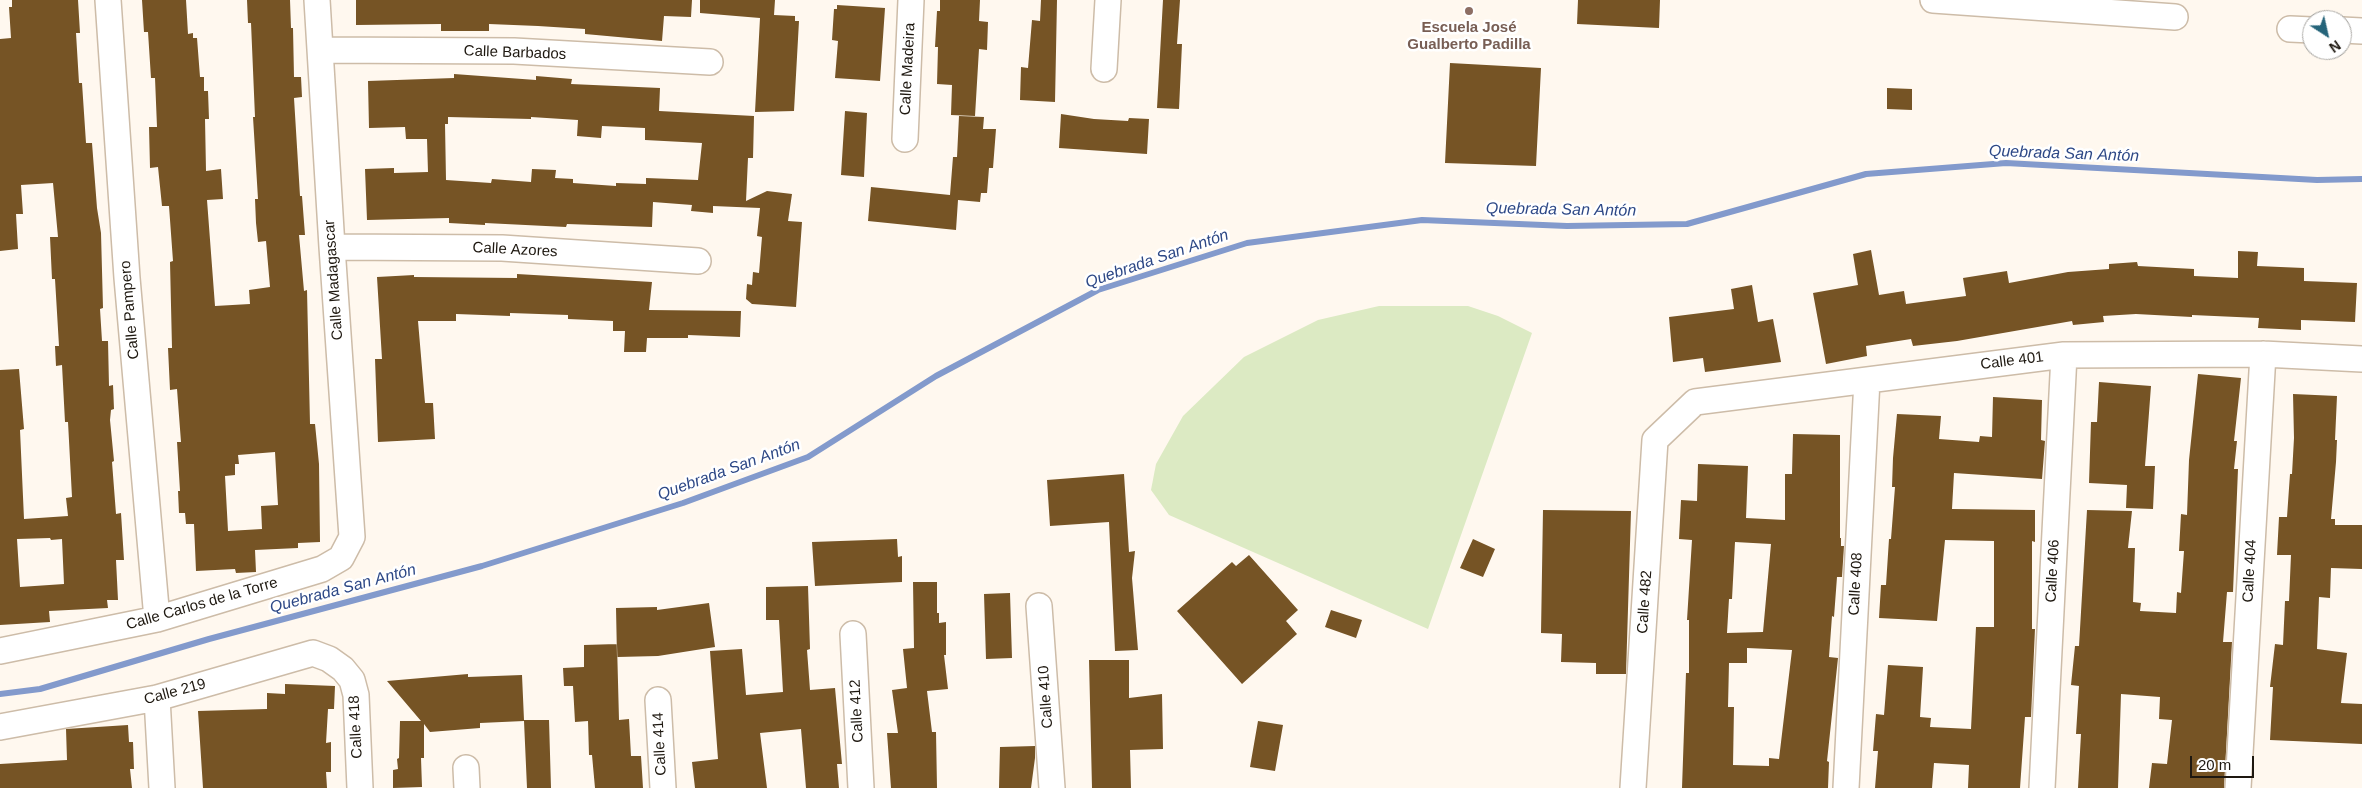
<!DOCTYPE html>
<html>
<head>
<meta charset="utf-8">
<style>
	body { margin:0 }
	#map { position:relative; width:2362px; height:788px; overflow:hidden; background:#fff8ef; font-family:Arial,sans-serif }
	canvas { display:block }
	.north { position:absolute; left:2302px; top:10px; width:50px; height:50px; box-sizing:border-box; background:#fff; border:1px solid #a5a39f; border-radius:50%; rotate:145deg; font-size:14px; font-weight:700; line-height:20px; text-align:center; color:#1e1810 }
	.north::after { content:''; display:block; margin:auto; width:18px; height:22px; background:#25647a; clip-path:polygon(50% 0,100% 100%,50% 72%,0 100%) }
	.scale { position:absolute; left:2190px; top:756px; width:64px; height:22px; box-sizing:border-box; border:2px solid #1e1810; border-top:0; padding-left:6px; font-size:15px; line-height:18px; white-space:nowrap; color:#1e1810; -webkit-text-stroke:4px #fff; paint-order:stroke }
</style>
</head>
<body>
<div id="map">
<canvas width="2362" height="788"></canvas>
<div class="north">N</div>
<div class="scale">20 m</div>
</div>
<script>
const ctx = document.querySelector('canvas').getContext('2d');
ctx.lineJoin = 'round';
function fillPath(path, color) { ctx.fillStyle = color; ctx.fill(path, 'evenodd'); }
const poly = rows => new Path2D(rows.map(r => 'M' + r).join(''));
function stroke(path, color, width, dash) { ctx.strokeStyle = color; ctx.lineWidth = width; ctx.lineCap = dash ? 'butt' : 'round'; ctx.setLineDash(dash || []); ctx.stroke(path); }
function write(font, color, halo, rows, align = 'center') {
  ctx.font = font + ' Arial,sans-serif'; ctx.lineWidth = 5; ctx.setLineDash([]); ctx.textBaseline = 'middle'; ctx.strokeStyle = halo; ctx.fillStyle = color; for (const [text, x, y, turn = 0] of rows) {
    ctx.save(); ctx.translate(x, y); ctx.rotate((+turn || 0) * Math.PI / 180); ctx.textAlign = isNaN(turn) ? turn : align; if (halo) ctx.strokeText(text, 0, 0); ctx.fillText(text, 0, 0); ctx.restore();
  }
}
const green = poly([
	[1379,306,1468,306,1498,316,1532,333,1428,629,1169,515,1151,490,1156,464,1183,416,1244,357,1318,320]
]);
const stream = poly([
	[0,694,40,689,209,639,482,566,683,503,808,457,936,376,1098,290,1247,243,1422,220,1567,226,1687,224,1866,174,2006,163,2317,180,2362,179]
]);
const building = poly([
	[12,0,78,0,80,33,76,33,79,83,82,83,86,143,92,143,97,208,101,233,103,308,100,309,102,341,108,341,109,386,113,385,114,409,111,410,110,420,114,461,112,462,116,514,121,513,124,560,116,560,118,600,107,600,108,608,49,611,50,622,0,625,0,370,19,369,24,429,20,430,24,519,68,516,66,498,72,497,68,422,65,422,62,365,56,366,55,346,59,346,55,279,52,279,50,237,58,237,53,183,21,185,23,214,16,214,18,249,0,251,0,39,11,38,9,7,12,7],
	[50,538,51,540,62,539,64,584,20,587,17,539],
	[142,0,186,0,188,34,193,33,193,38,197,38,200,77,204,77,204,91,208,91,209,119,205,119,206,171,221,169,223,199,207,200,215,306,250,304,249,290,270,287,266,241,258,242,256,223,255,199,258,199,253,117,255,117,251,23,248,23,247,0,290,0,291,28,293,28,294,77,301,77,302,97,294,98,300,196,302,196,305,235,299,235,304,291,307,290,310,424,315,424,319,464,320,542,298,543,298,548,255,550,256,572,236,573,235,569,196,571,194,524,186,524,185,513,179,513,178,491,180,491,177,442,181,442,177,389,170,390,168,348,172,348,170,262,173,261,169,206,162,206,158,167,150,168,149,127,157,127,155,78,151,78,148,32,144,32],
	[275,452,278,505,261,506,262,529,228,531,225,476,235,475,235,464,239,464,238,455],
	[356,0,692,0,691,17,664,16,662,41,585,34,585,29,538,26,489,24,489,31,441,31,441,24,356,25],
	[700,0,775,0,774,15,795,16,795,21,799,21,794,111,755,112,760,18,700,13],
	[940,0,980,0,979,21,988,22,987,50,979,49,975,116,951,115,952,85,937,84,938,47,935,47,937,11,940,11],
	[1041,0,1057,0,1055,102,1020,100,1021,67,1028,68,1032,20,1040,21],
	[1163,0,1180,0,1177,44,1182,44,1179,109,1157,108],
	[1578,0,1660,0,1659,28,1577,24],
	[837,5,885,8,880,81,835,78,838,41,832,40,834,9,837,9],
	[1450,63,1541,68,1536,166,1445,163],
	[454,74,536,80,536,76,572,79,571,84,660,88,659,111,754,116,753,158,748,158,746,201,767,191,792,194,788,221,802,222,796,307,752,304,746,299,747,284,752,285,753,272,759,273,762,237,757,236,760,208,713,206,713,213,691,211,692,205,653,202,652,227,567,224,566,227,485,223,485,225,449,223,449,218,367,220,365,169,394,168,394,173,428,172,427,139,406,139,405,127,369,128,368,81,454,78],
	[448,117,531,119,531,117,578,120,577,136,601,138,602,126,645,128,645,140,702,143,698,180,646,178,646,184,616,183,616,186,573,183,573,179,555,178,556,170,532,169,531,182,492,179,491,183,446,180,445,124,448,124],
	[1887,88,1912,89,1912,110,1887,109],
	[845,111,867,113,864,177,841,175],
	[1061,114,1094,119,1128,121,1129,118,1149,119,1147,154,1059,148],
	[959,116,984,117,983,129,996,129,993,168,989,168,987,193,981,193,980,202,958,200,956,230,868,221,871,187,950,195,953,157,957,157],
	[1871,250,1879,295,1904,291,1906,304,1966,296,1963,278,2007,271,2009,283,2068,272,2109,269,2109,264,2137,262,2138,266,2194,269,2194,276,2238,278,2238,251,2258,252,2257,266,2304,268,2304,281,2357,283,2355,322,2301,320,2301,330,2258,328,2259,318,2192,315,2192,317,2136,314,2103,316,2104,322,2073,325,2072,321,1957,341,1913,346,1911,339,1866,346,1867,356,1826,364,1813,293,1858,285,1853,254],
	[517,274,652,282,649,310,741,311,740,337,688,335,688,338,647,338,646,352,624,352,625,331,613,331,613,321,568,319,568,315,510,313,510,316,456,314,456,321,418,321,425,403,433,403,435,439,378,442,375,359,382,359,377,277,414,275,414,277,517,278],
	[1752,285,1758,322,1773,319,1781,362,1705,372,1703,358,1673,362,1669,317,1734,309,1731,289],
	[2198,374,2241,378,2234,441,2237,441,2234,469,2238,469,2233,592,2227,592,2223,642,2232,642,2224,788,2149,788,2152,763,2167,764,2172,720,2159,719,2160,697,2121,694,2118,788,2078,788,2081,734,2076,734,2079,686,2071,685,2075,646,2079,646,2087,510,2132,511,2128,548,2135,548,2133,602,2141,603,2140,611,2176,613,2177,592,2181,593,2184,551,2179,551,2181,514,2187,515,2189,460],
	[2099,382,2151,386,2145,466,2155,466,2153,509,2126,508,2127,485,2089,483,2091,422,2097,422],
	[2293,394,2337,396,2335,440,2337,440,2336,462,2331,519,2335,519,2335,525,2362,525,2362,569,2331,568,2330,598,2319,597,2317,649,2347,653,2341,703,2362,704,2362,744,2270,740,2273,687,2270,687,2275,644,2283,645,2285,601,2289,601,2291,555,2277,555,2279,517,2287,517,2290,474,2292,474,2294,438],
	[1993,397,2042,400,2041,440,2045,441,2042,479,1954,473,1952,509,2035,510,2035,542,2032,541,2032,629,2035,629,2031,717,2025,717,2020,788,1968,788,1969,765,1934,763,1932,788,1875,788,1878,751,1873,751,1876,714,1884,715,1888,665,1923,667,1920,717,1931,718,1930,727,1971,729,1976,627,1994,627,1994,541,1945,540,1937,621,1879,618,1881,585,1886,585,1889,539,1891,539,1895,487,1892,487,1893,458,1897,414,1941,416,1939,439,1979,442,1980,436,1992,437],
	[1793,434,1840,435,1840,538,1841,538,1841,546,1844,546,1842,577,1837,577,1834,617,1832,616,1829,657,1838,658,1827,761,1829,762,1828,788,1682,788,1686,673,1689,673,1689,620,1687,620,1692,540,1679,539,1681,500,1697,501,1698,464,1748,466,1746,518,1785,520,1785,474,1792,474],
	[1735,542,1771,544,1763,632,1727,633,1729,599,1732,599],
	[1747,648,1792,650,1779,759,1769,758,1769,766,1733,765,1734,707,1728,707,1729,663,1747,663],
	[1124,474,1129,552,1135,551,1132,578,1138,650,1115,651,1109,522,1050,526,1047,480],
	[1543,510,1631,511,1626,674,1596,674,1596,663,1561,662,1562,634,1541,633],
	[897,539,898,557,902,556,902,582,815,586,812,542],
	[1473,539,1495,549,1483,577,1460,568],
	[1249,555,1298,610,1286,621,1297,634,1242,684,1177,611,1232,562,1236,566],
	[913,582,937,582,937,613,939,613,939,623,946,622,946,655,944,655,948,689,927,691,932,732,936,732,937,788,891,788,887,733,898,733,892,690,907,688,903,649,914,648],
	[808,586,810,649,807,650,810,690,835,688,842,764,837,764,839,788,806,788,801,729,760,733,767,788,695,788,692,762,718,759,710,651,742,649,746,695,783,692,779,620,766,620,766,587],
	[1010,593,1012,658,986,659,984,594],
	[709,603,715,647,658,656,617,657,616,608,657,607,657,610],
	[1331,610,1362,620,1356,638,1325,627],
	[617,644,619,720,629,719,631,756,641,756,643,788,595,788,592,755,589,755,588,721,575,722,573,686,564,686,563,668,584,667,584,645],
	[1089,660,1129,660,1129,698,1162,694,1163,749,1130,750,1131,788,1092,788],
	[468,674,468,677,522,675,524,720,549,720,551,788,527,788,524,721,480,723,480,728,430,732,424,724,424,758,421,758,422,787,393,788,393,770,398,769,397,759,399,758,400,721,421,721,387,681],
	[285,684,335,686,334,709,328,709,326,743,331,742,331,772,326,772,327,788,203,788,198,711,267,709,267,693,285,694],
	[1258,721,1283,725,1275,771,1250,767],
	[128,725,129,742,133,742,134,769,130,769,132,788,0,788,0,764,67,760,66,729],
	[1035,746,1035,758,1031,788,999,788,1000,747]
]);
const street = poly([
	[108,0,127,278,157,619],
	[1933,0,2175,17],
	[2290,29,2312,30],
	[2342,30,2362,31],
	[320,50,514,51,710,62],
	[1104,69,1108,0],
	[905,139,911,0],
	[332,247,502,248,698,261],
	[1039,606,1052,788],
	[853,634,861,788],
	[0,651,157,619,322,569,341,558,352,537,332,247,317,0],
	[157,698,162,788],
	[658,700,663,788],
	[0,727,157,698,313,653,329,659,343,669,352,680,356,695,360,788],
	[466,768,467,788],
	[1633,788,1655,440,1695,402,2064,355,2263,354,2362,359],
	[1846,788,1867,380],
	[2042,788,2064,355],
	[2238,788,2263,354]
]);
const markers = [
	[1469,11,5,"#8d6e63"]
];
const educationNames = [
	["Escuela José",1469,28],
	["Gualberto Padilla",1469,45]
];
const streetNames = [
	["Calle Barbados",515,53,2],
	["Calle Madeira",908,69,-87],
	["Calle Azores",515,250,3],
	["Calle Madagascar",334,280,-94],
	["Calle Pampero",130,310,-95],
	["Calle 401",2012,361,-7],
	["Calle 406",2053,571,-87],
	["Calle 404",2250,571,-87],
	["Calle 408",1856,584,-87],
	["Calle 482",1645,602,-86],
	["Calle Carlos de la Torre",202,604,-16],
	["Calle 219",175,692,-15],
	["Calle 410",1046,697,-94],
	["Calle 412",857,711,-93],
	["Calle 418",356,727,-93],
	["Calle 414",660,744,-93]
];
const waterNames = [
	["Quebrada San Antón",2064,154,2],
	["Quebrada San Antón",1561,210,1],
	["Quebrada San Antón",1157,259,-19],
	["Quebrada San Antón",729,470,-20],
	["Quebrada San Antón",343,589,-15]
];
fillPath(green, '#dceac3');
stroke(stream, '#839acc', 6);
fillPath(building, '#765425');
stroke(street, '#cdbca8', 28);
stroke(street, '#fff', 25);
for (const [x, y, r, color] of markers) { const dot = new Path2D(); dot.arc(x, y, r, 0, 2 * Math.PI); ctx.fillStyle = color; ctx.fill(dot); stroke(dot, '#fff', 2); }
write('bold 15px', '#785e54', '#fff', educationNames);
write('15px', '#1e1810', '#fff', streetNames);
write('italic 16px', '#2d4886', '#fff', waterNames);
</script>
</body>
</html>
